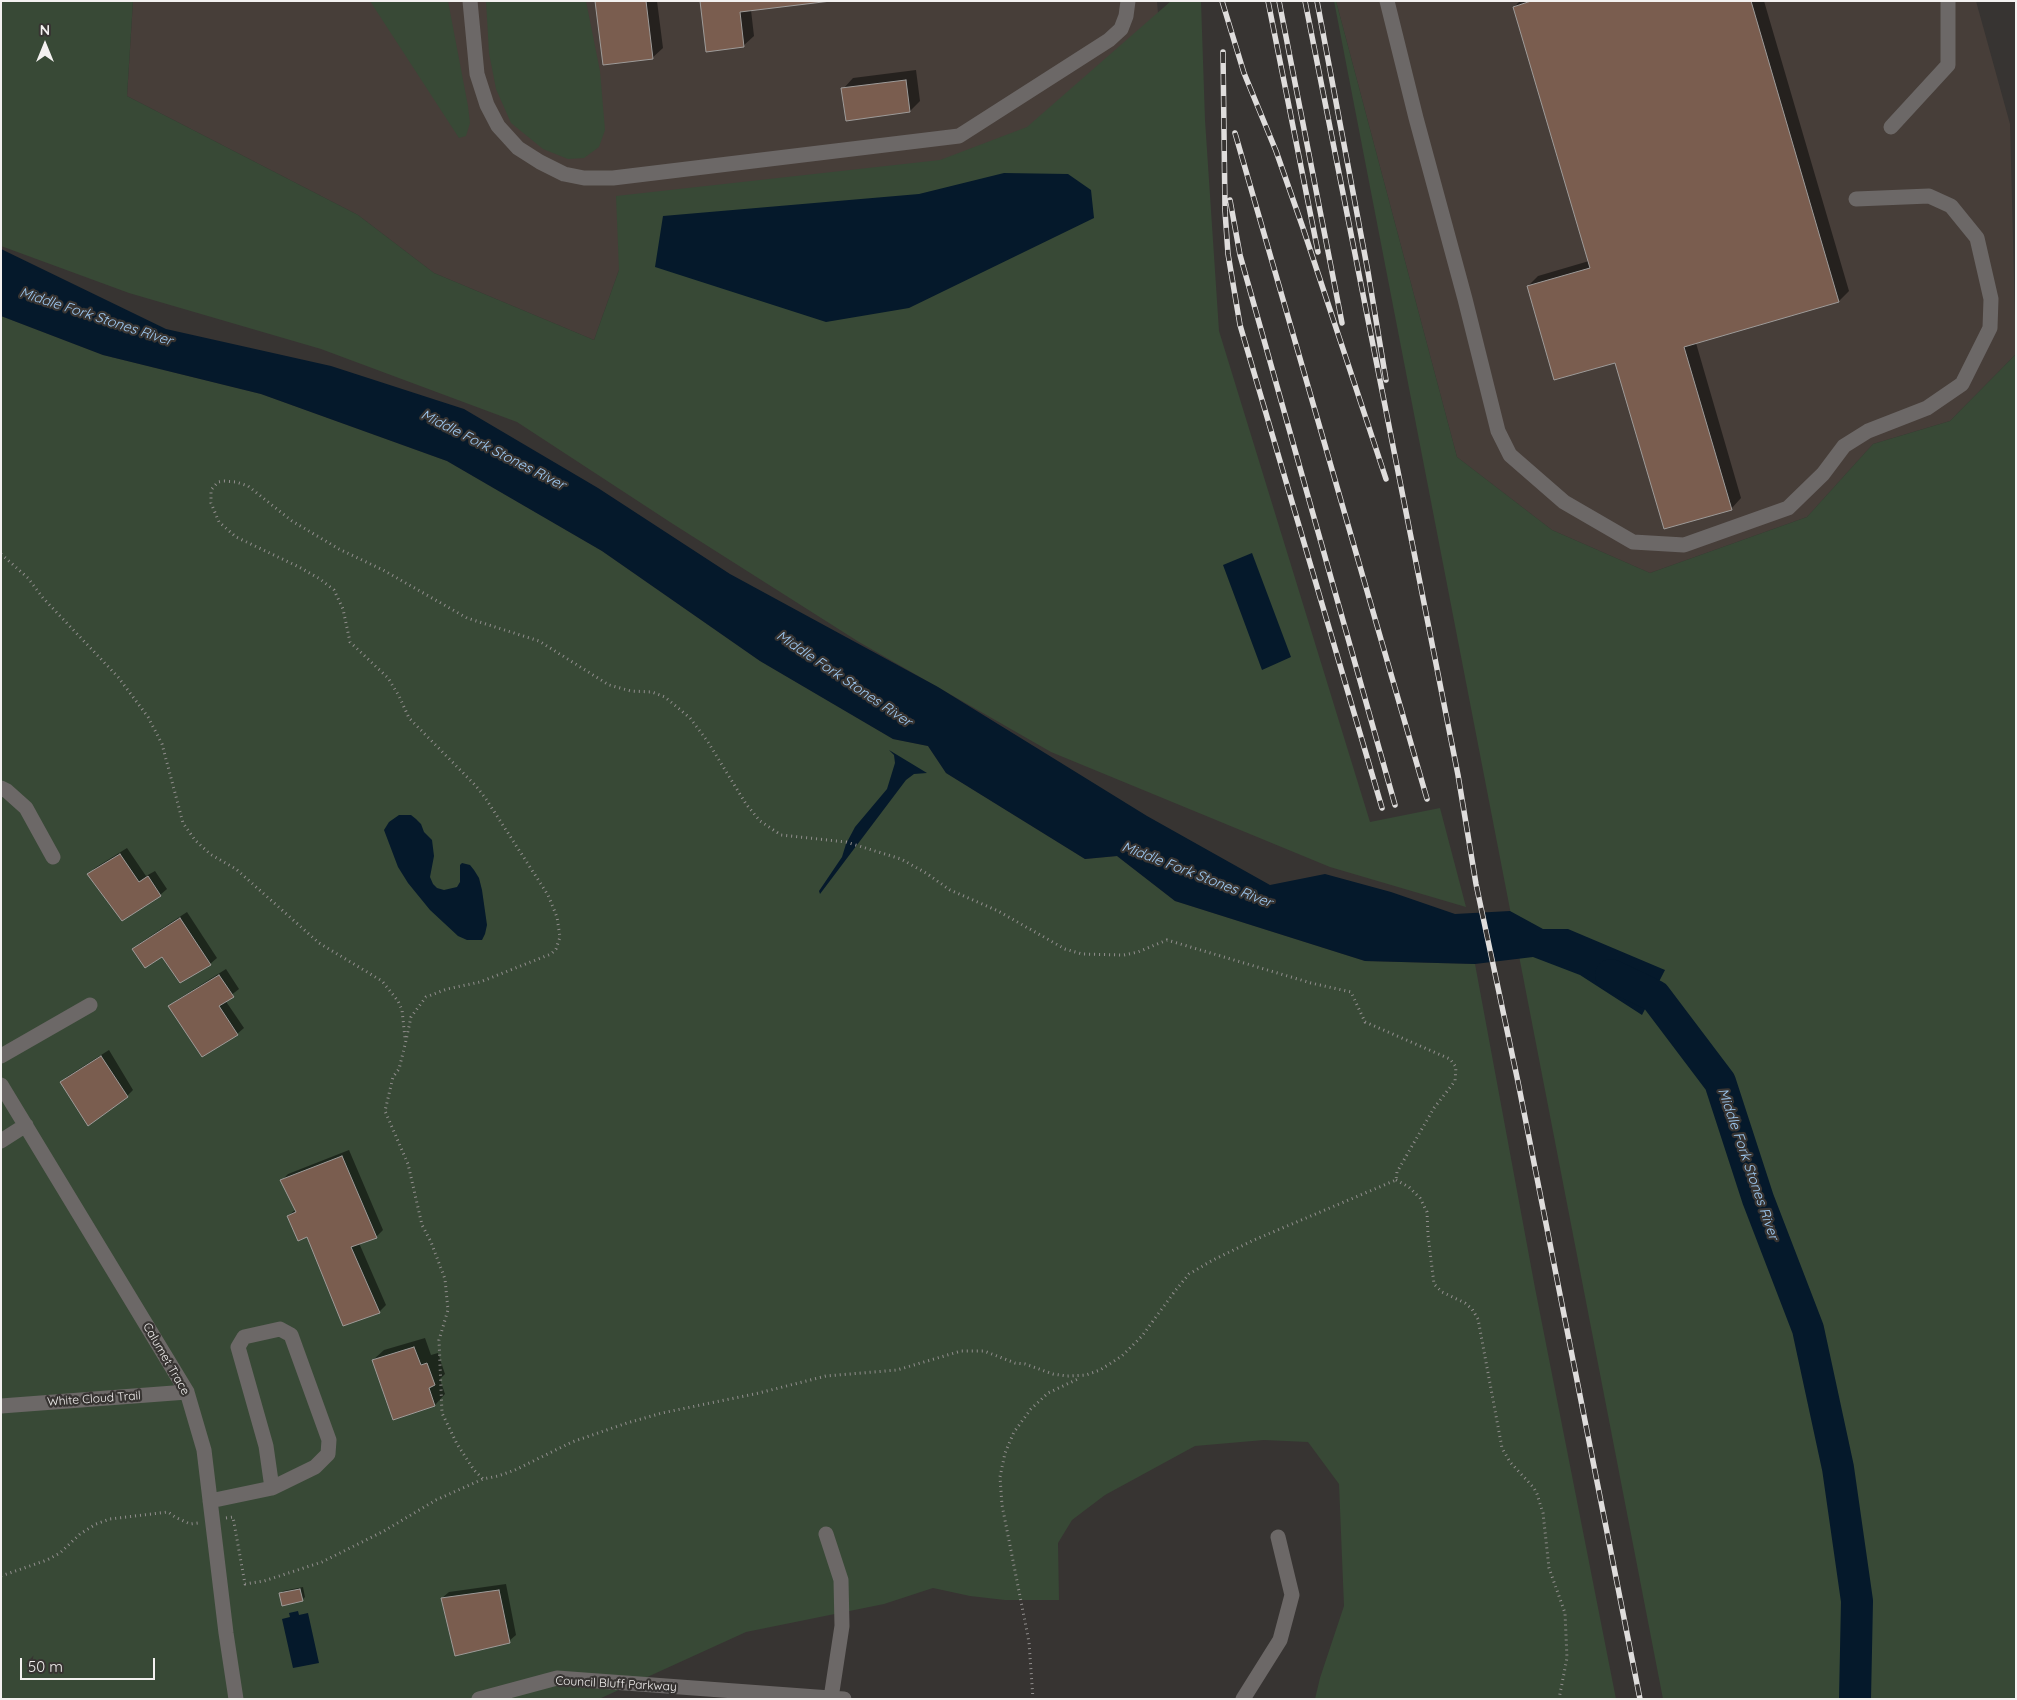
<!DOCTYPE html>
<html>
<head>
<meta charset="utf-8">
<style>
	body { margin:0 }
	#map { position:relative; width:2017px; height:1700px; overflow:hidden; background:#373432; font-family:Quicksand,sans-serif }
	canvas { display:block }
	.frame { position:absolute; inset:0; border:2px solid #f3f1f0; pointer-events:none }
	.north { position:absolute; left:20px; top:20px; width:50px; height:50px; -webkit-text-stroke:4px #373432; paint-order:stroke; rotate:0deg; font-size:14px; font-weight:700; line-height:20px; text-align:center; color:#f3f1f0 }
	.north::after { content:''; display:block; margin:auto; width:18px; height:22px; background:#f3f1f0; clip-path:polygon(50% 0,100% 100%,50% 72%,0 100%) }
	.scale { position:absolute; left:20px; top:1658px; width:135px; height:22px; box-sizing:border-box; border:2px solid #f3f1f0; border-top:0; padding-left:6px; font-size:15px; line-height:18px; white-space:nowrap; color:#f3f1f0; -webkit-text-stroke:4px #373432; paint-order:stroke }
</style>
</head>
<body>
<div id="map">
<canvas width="2017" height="1700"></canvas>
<div class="frame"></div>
<div class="north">N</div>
<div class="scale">50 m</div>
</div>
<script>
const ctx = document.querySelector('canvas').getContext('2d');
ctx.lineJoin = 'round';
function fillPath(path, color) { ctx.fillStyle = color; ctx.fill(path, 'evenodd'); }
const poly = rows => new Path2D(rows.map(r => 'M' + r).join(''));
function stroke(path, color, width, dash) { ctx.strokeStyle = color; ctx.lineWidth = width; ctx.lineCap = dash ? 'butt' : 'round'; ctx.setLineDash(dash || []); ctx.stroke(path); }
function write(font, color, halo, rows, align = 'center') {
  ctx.font = font + ' Quicksand,sans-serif'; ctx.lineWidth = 4.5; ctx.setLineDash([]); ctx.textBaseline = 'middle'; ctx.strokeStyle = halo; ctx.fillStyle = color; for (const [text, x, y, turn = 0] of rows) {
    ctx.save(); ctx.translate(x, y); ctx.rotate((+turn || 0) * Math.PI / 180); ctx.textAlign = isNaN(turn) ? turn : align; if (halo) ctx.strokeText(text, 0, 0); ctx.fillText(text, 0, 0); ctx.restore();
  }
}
const built = poly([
	[133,1,1157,1,1174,213,619,270,594,340,434,273,358,215,127,96],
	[1336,1,1976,1,2010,124,2016,354,1950,421,1873,444,1807,517,1650,573,1552,530,1457,457]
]);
const green = poly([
	[1,1,133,1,127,96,358,215,434,273,594,340,619,270,616,196,940,160,1027,127,1171,1,1201,1,1205,120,1219,331,1370,822,1440,808,1466,907,1330,867,1051,752,859,642,673,524,517,422,321,349,129,293,1,246],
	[370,1,448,1,468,106,470,123,466,136,459,138],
	[486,1,586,1,600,71,605,130,599,147,584,158,568,159,543,149,511,123,496,89,489,53],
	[1334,1,1336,1,1457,457,1552,530,1650,573,1807,517,1873,444,1950,421,2016,354,2016,1699,1663,1699],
	[1,316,103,355,261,394,447,461,602,551,760,661,893,739,928,746,946,773,1085,859,1117,856,1175,901,1365,961,1475,964,1535,1288,1616,1699,1315,1699,1320,1678,1344,1606,1339,1484,1308,1442,1264,1440,1195,1446,1105,1495,1072,1520,1058,1543,1059,1600,1005,1600,970,1596,933,1588,884,1604,746,1632,599,1699,1,1699]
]);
const water = poly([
	[1004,173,1068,174,1091,190,1094,218,909,308,826,322,655,267,663,216,919,194],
	[1,249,166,329,331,366,464,409,598,488,730,574,938,687,1147,816,1270,885,1325,874,1391,892,1455,914,1510,911,1543,929,1568,929,1665,970,1642,1015,1580,975,1533,957,1475,964,1365,961,1175,901,1117,856,1085,859,946,773,928,746,893,739,760,661,602,551,447,461,261,394,103,355,1,316],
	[1252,553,1291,657,1262,670,1223,565],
	[889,750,927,773,914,774,906,780,820,894,819,891,842,857,846,844,855,827,887,789,895,763,894,755],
	[399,815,411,815,416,819,421,824,424,832,432,840,434,856,430,877,433,884,437,888,444,890,457,887,460,882,460,865,462,863,470,865,474,870,479,878,482,890,487,925,485,934,482,940,467,940,458,936,430,910,408,883,398,867,384,830,389,822],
	[298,1611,299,1615,308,1613,319,1663,293,1668,282,1619,290,1617,289,1613]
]);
const shadow = poly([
	[597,1,657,1,663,48,652,58],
	[701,1,751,10,754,36,743,46],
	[1520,1,1764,1,1849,291,1839,301,1696,343,1741,498,1731,509,1616,361,1528,286,1538,276,1589,261,1514,7],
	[916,70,920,101,910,111,843,89,853,78],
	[127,848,146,876,155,871,167,889,160,895,89,874,95,868],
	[187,912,217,958,210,964,134,950,140,943],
	[226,969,239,989,225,1000,244,1028,237,1034,170,1006,177,1000],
	[109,1050,133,1090,127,1096,61,1082,68,1076],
	[349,1150,383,1230,376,1237,359,1243,386,1305,379,1312,288,1216,296,1209,282,1180,288,1174],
	[425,1338,431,1355,438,1353,445,1374,440,1379,445,1394,435,1405,394,1418,373,1360,384,1350],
	[506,1584,516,1635,509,1641,442,1598,449,1592],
	[303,1587,305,1597,302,1600,280,1594,283,1591]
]);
const river = poly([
	[1611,975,1655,996,1720,1082,1758,1199,1808,1329,1838,1468,1857,1601,1855,1699]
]);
const building = poly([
	[595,1,646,1,653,59,603,65,595,1],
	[700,1,831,1,740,12,744,47,706,52,700,1],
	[1751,1,1839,302,1684,347,1732,510,1664,529,1615,363,1554,380,1527,286,1590,268,1513,7,1531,1,1751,1],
	[906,80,910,112,846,121,841,88,906,80],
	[120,854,139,882,148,876,161,896,122,921,87,874,120,854],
	[180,918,211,965,180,983,162,957,145,968,132,949,180,918],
	[219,975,234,997,219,1006,238,1035,202,1057,168,1006,219,975],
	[101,1056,128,1097,88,1126,60,1082,101,1056],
	[342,1156,377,1238,351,1247,380,1313,343,1326,307,1237,298,1241,287,1216,296,1212,280,1180,342,1156],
	[414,1347,421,1365,427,1363,435,1385,429,1388,435,1406,393,1420,372,1360,414,1347],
	[300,1589,303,1601,282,1606,279,1593,300,1589],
	[499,1590,510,1643,455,1656,441,1598,499,1590]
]);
const path = poly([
	[224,481,236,482,248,486,292,521,339,549,383,570,467,618,539,641,609,685,631,691,652,692,665,697,690,718,708,742,746,804,760,821,781,835,846,842,901,859,926,873,950,890,998,911,1065,949,1082,954,1124,955,1138,952,1167,940,1311,983,1351,992,1365,1022,1450,1059,1456,1067,1455,1081,1434,1108,1397,1172,1396,1180,1254,1240,1213,1260,1189,1274,1175,1291,1142,1336,1122,1356,1100,1370,1086,1375,1067,1376,1053,1374,1025,1364,1015,1363,984,1351,961,1351,897,1370,826,1376,759,1393,662,1413,627,1423,572,1442,515,1470,498,1476,483,1479,474,1470,457,1444,442,1413,439,1340,448,1310,445,1279,431,1242,422,1225,408,1164,385,1111,393,1077,399,1069,405,1045,411,1017,426,997,447,989,480,982,551,954,556,949,560,937,557,917,548,895,486,799,476,786,409,718,399,696,388,678,350,642,343,609,334,590,320,579,299,567,236,537,219,522,211,503,211,490,218,482,224,481],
	[1,554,28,578,43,598,118,677,148,717,162,744,183,823,195,840,210,854,236,869,319,943,382,981,398,1001,402,1010,405,1038],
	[1396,1180,1409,1187,1420,1198,1427,1212,1428,1235,1434,1284,1442,1292,1465,1303,1472,1309,1478,1319,1502,1448,1510,1462,1534,1488,1537,1494,1543,1513,1549,1568,1565,1613,1567,1658,1559,1699],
	[226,1518,233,1517,245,1584,264,1581,322,1562,384,1531,436,1500,483,1479],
	[1,1576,47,1560,60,1553,80,1534,96,1524,110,1519,168,1512,175,1517,190,1524,198,1523],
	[1033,1699,1029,1642,1002,1505,1000,1477,1005,1453,1014,1432,1031,1409,1048,1393,1080,1378]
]);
const minor = poly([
	[470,1,477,74,487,105,498,126,518,148,540,162,564,174,584,178,613,178,959,136,1109,40,1121,29,1126,16,1128,1],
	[1387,1,1416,118,1465,299,1498,431,1510,455,1564,502,1633,542,1684,545,1788,508,1823,474,1844,446,1868,431,1927,408,1962,384,1990,328,1991,299,1977,238,1951,206,1929,196,1856,199],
	[1891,127,1948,65,1948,1],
	[1,788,7,791,26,808,53,857],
	[1,1056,90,1005],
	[1,1085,187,1392,204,1450,226,1633,236,1699],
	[1,1141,26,1125],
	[1,1406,187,1392],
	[210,1501,272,1488,315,1467,328,1454,329,1440,291,1335,280,1329,244,1337,238,1347,266,1446,272,1488],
	[826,1534,841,1580,842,1626,831,1698],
	[479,1699,557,1678,844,1699],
	[1243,1699,1280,1640,1292,1595,1278,1537]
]);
const rail = poly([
	[1222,1,1244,73,1276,151,1303,228,1386,479],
	[1268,1,1318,252],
	[1279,1,1342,323],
	[1305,1,1458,775,1476,884,1518,1082,1640,1699],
	[1317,1,1368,272,1386,380],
	[1223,52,1225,211,1228,254,1240,325,1382,808],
	[1235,133,1427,799],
	[1230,200,1240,255,1395,805]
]);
const streetNames = [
	["Calumet Trace",166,1359,60],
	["White Cloud Trail",94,1399,-4],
	["Council Bluff Parkway",616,1684,3]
];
const waterNames = [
	["Middle Fork Stones River",96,317,18],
	["Middle Fork Stones River",493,450,27],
	["Middle Fork Stones River",844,679,34],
	["Middle Fork Stones River",1197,875,21],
	["Middle Fork Stones River",1748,1164,71]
];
fillPath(built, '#473e39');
fillPath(green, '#384936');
fillPath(water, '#05192b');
fillPath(shadow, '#0007');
stroke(river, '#05192b', 32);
fillPath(building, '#7a5d4f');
stroke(building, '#9e9b99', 1);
stroke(path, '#918e8d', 3, [1, 4]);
stroke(minor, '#6c6867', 15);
stroke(rail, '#dfdddc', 5.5);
stroke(rail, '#373432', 4, [11]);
write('12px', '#f3f1f0', '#373432', streetNames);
write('italic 14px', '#a0cbf4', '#373432', waterNames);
</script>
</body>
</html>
